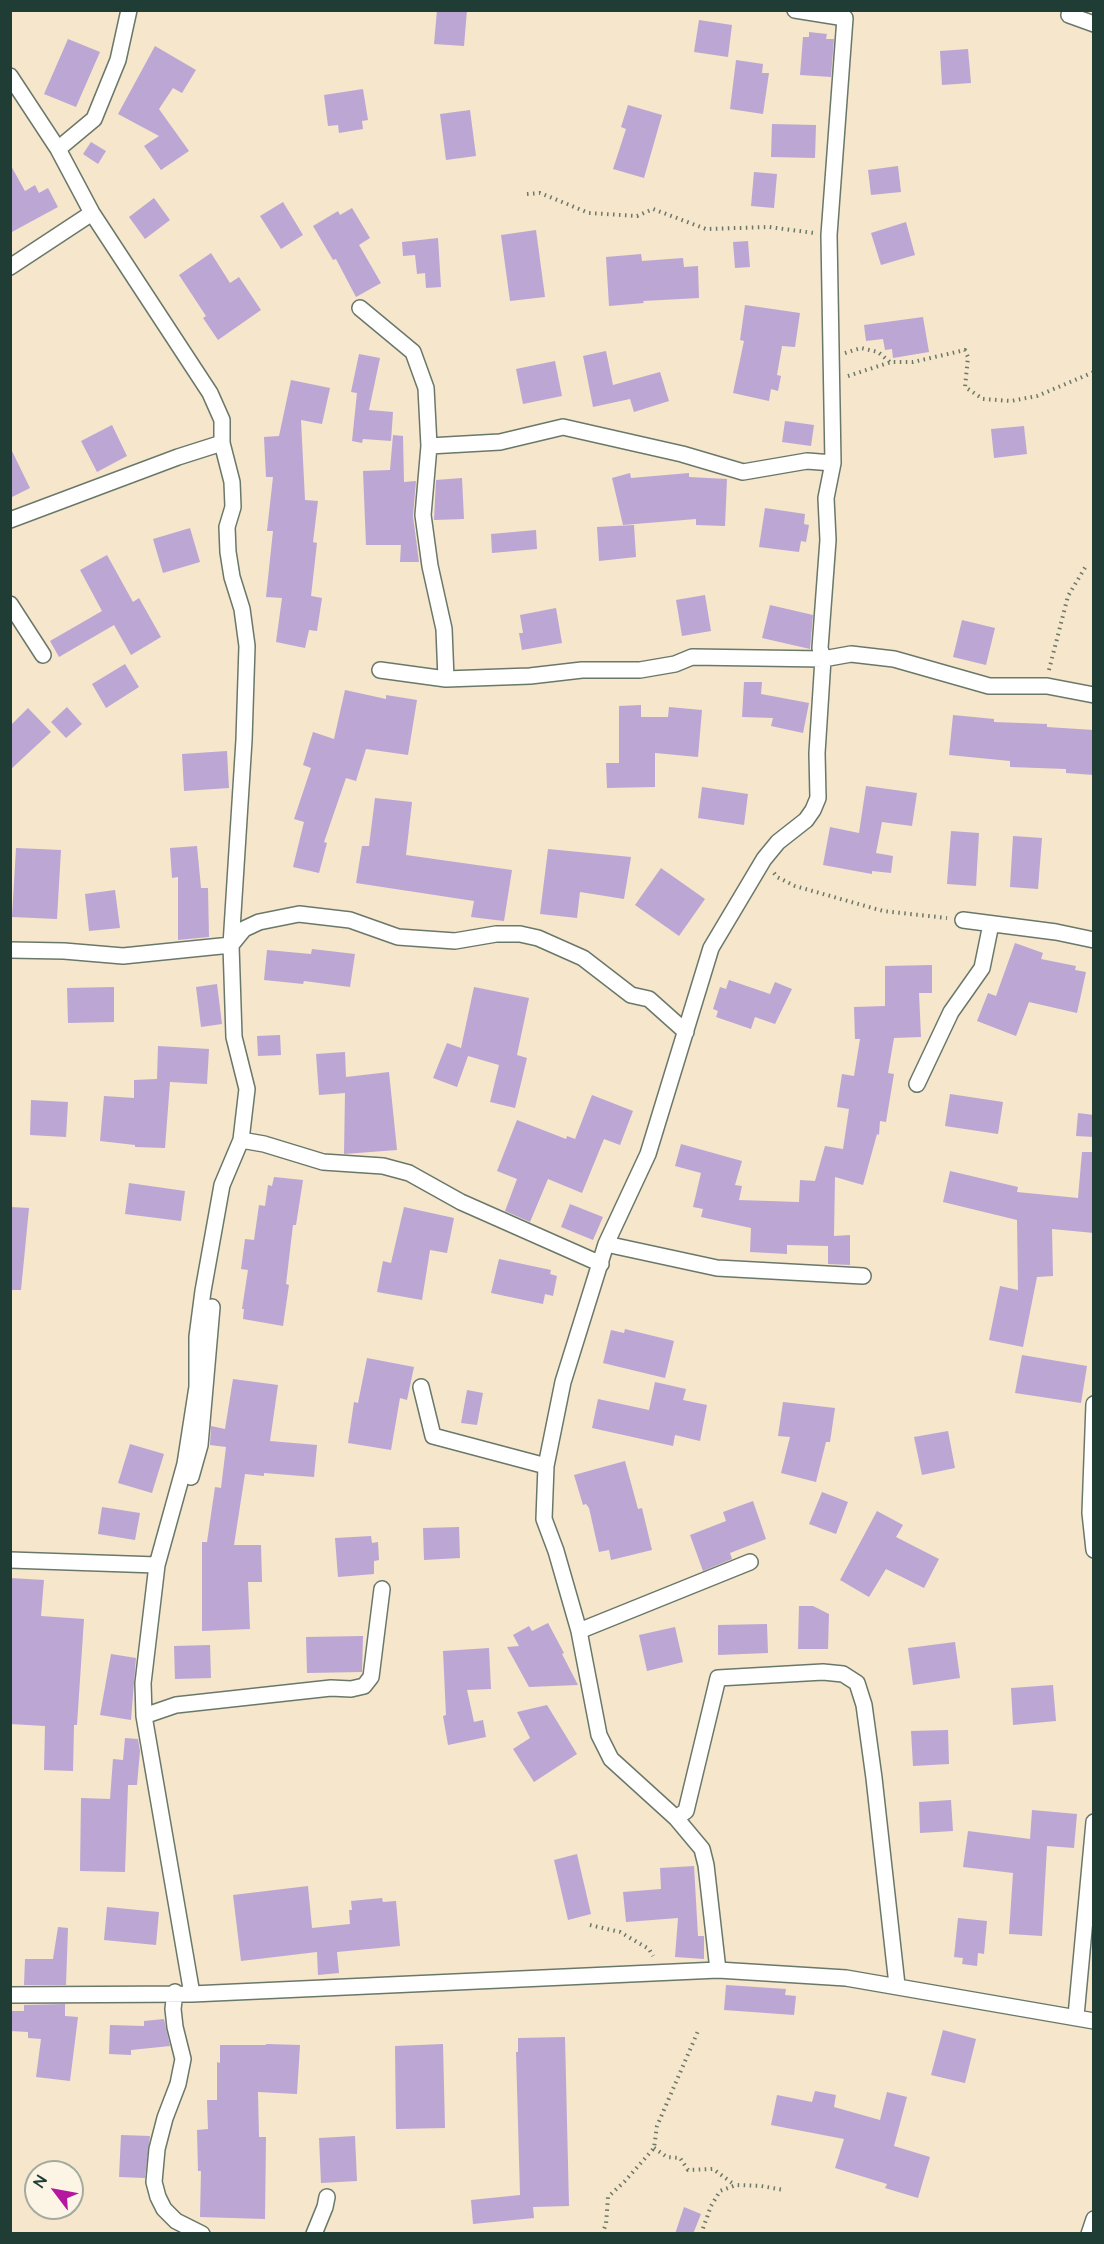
<!DOCTYPE html>
<html>
<head>
<meta charset="utf-8">
<style>
	body { margin:0 }
	#map { position:relative; width:1104px; height:2244px; overflow:hidden; background:#f5e6cc; font-family:"Architects Daughter",sans-serif }
	canvas { display:block }
	.frame { position:absolute; inset:0; border:12px solid #1f3d34; pointer-events:none }
	.north { position:absolute; left:24px; top:2160px; width:60px; height:60px; box-sizing:border-box; background:#fcf5e5; border:2px solid #a4ab9e; border-radius:50%; rotate:302deg; font-size:16px; font-weight:700; line-height:24px; text-align:center; color:#1f3d34 }
	.north::after { content:''; display:block; margin:auto; width:21px; height:27px; background:#b5179e; clip-path:polygon(50% 0,100% 100%,50% 72%,0 100%) }
</style>
</head>
<body>
<div id="map">
<canvas width="1104" height="2244"></canvas>
<div class="frame"></div>
<div class="north">N</div>
</div>
<script>
const ctx = document.querySelector('canvas').getContext('2d');
ctx.lineJoin = 'round';
function fillPath(path, color) { ctx.fillStyle = color; ctx.fill(path, 'evenodd'); }
const poly = rows => new Path2D(rows.map(r => 'M' + r).join(''));
function stroke(path, color, width, dash) { ctx.strokeStyle = color; ctx.lineWidth = width; ctx.lineCap = dash ? 'butt' : 'round'; ctx.setLineDash(dash || []); ctx.stroke(path); }
const building = poly([
	[437,10,467,10,464,46,434,44],
	[699,20,732,25,728,57,694,52],
	[809,32,827,34,826,39,834,39,831,77,800,75,803,37,809,37],
	[68,39,100,52,76,107,44,94],
	[155,46,196,70,182,93,173,88,159,109,189,151,161,170,144,146,159,136,118,114],
	[968,49,971,83,942,85,940,51],
	[736,60,763,64,762,73,769,73,763,114,730,109],
	[363,89,368,120,362,121,363,129,339,133,338,125,328,126,324,95],
	[628,105,662,115,644,178,613,169,626,129,621,127],
	[470,110,476,156,446,160,440,114],
	[772,124,816,125,815,158,771,157],
	[91,142,106,151,98,164,83,154],
	[10,164,25,191,35,185,39,193,48,188,58,207,10,233],
	[898,166,901,192,871,195,868,170],
	[754,172,777,174,774,208,751,206],
	[154,198,170,220,145,239,129,217],
	[283,202,303,235,281,249,260,216],
	[352,208,370,238,359,245,381,283,356,297,336,259,333,260,313,226,338,211,340,215],
	[906,222,915,255,881,265,871,233],
	[536,230,545,297,510,301,501,235],
	[438,238,441,287,426,288,425,273,417,274,415,255,403,256,402,242],
	[748,241,750,267,735,268,733,242],
	[211,253,230,283,239,277,261,310,218,340,203,318,206,316,179,275],
	[641,254,642,261,683,258,684,267,698,266,699,298,643,301,644,303,609,306,606,257],
	[745,305,800,313,795,347,782,346,777,375,781,376,778,391,771,389,769,401,733,393,744,341,740,340],
	[923,317,929,352,893,358,892,349,885,350,883,339,866,341,864,325],
	[606,351,613,385,660,372,669,401,634,412,630,399,593,407,583,356],
	[359,354,380,358,369,410,393,412,391,441,363,439,362,443,352,441,357,393,351,392],
	[555,361,562,396,523,404,516,369],
	[291,380,330,388,322,424,301,420,305,500,318,501,313,542,317,543,311,596,322,598,317,631,309,630,305,648,276,642,282,598,266,597,273,531,267,531,273,477,266,477,264,437,279,436],
	[785,421,814,425,811,446,782,442],
	[112,425,127,456,97,472,81,441],
	[1024,426,1027,454,994,458,991,429],
	[393,435,403,436,404,482,416,481,413,516,419,562,400,562,401,545,366,545,363,471,390,470],
	[10,447,30,488,10,498],
	[630,473,631,478,689,473,689,477,727,479,725,526,696,525,696,519,623,525,612,478],
	[462,478,464,519,434,520,436,480],
	[765,508,805,514,804,524,809,525,806,542,801,541,799,552,759,547],
	[634,525,636,557,599,561,597,527],
	[190,528,200,562,163,573,153,539],
	[536,530,537,549,492,553,491,534],
	[107,555,133,602,139,598,161,637,131,655,114,625,59,657,50,641,102,611,80,570],
	[705,595,711,631,682,636,676,600],
	[770,605,813,615,810,649,762,638],
	[556,608,562,643,522,650,519,633,523,633,520,615],
	[962,620,995,628,986,665,953,657],
	[125,664,139,687,106,708,92,684],
	[744,682,762,682,761,694,809,703,803,733,771,726,773,718,742,717],
	[345,690,386,699,386,695,417,700,408,755,366,749,356,781,346,778,324,842,327,843,319,873,293,867,304,822,294,819,311,768,303,765,313,732,334,739],
	[641,705,641,717,668,717,669,707,702,710,698,757,655,753,655,787,607,788,606,763,619,763,619,706],
	[67,707,82,724,66,738,51,722],
	[28,708,51,732,10,770,10,726],
	[953,715,994,719,994,722,1047,724,1047,727,1094,730,1094,775,1066,773,1066,769,1010,767,1010,761,949,755],
	[227,751,229,788,184,791,182,754],
	[866,786,917,793,912,826,882,822,876,853,893,856,891,873,872,871,872,874,823,865,830,827,859,833],
	[702,787,748,794,744,825,698,818],
	[375,798,412,802,406,855,512,870,504,921,471,917,474,901,356,883,362,846,369,846],
	[951,831,979,833,976,886,947,884],
	[1013,836,1042,838,1038,889,1010,887],
	[197,846,201,888,208,888,209,937,178,940,178,877,172,878,170,848],
	[16,848,61,850,57,919,12,917],
	[548,849,631,857,624,899,580,892,577,918,540,914],
	[661,868,705,899,679,936,635,905],
	[115,890,120,928,89,931,85,894],
	[1015,943,1043,953,1041,959,1076,966,1075,970,1086,972,1077,1013,1029,1002,1016,1036,977,1021,988,993,996,996],
	[312,949,355,954,350,987,304,981,303,984,264,980,267,950,311,954],
	[932,965,932,993,919,993,921,1037,894,1038,888,1073,894,1074,886,1122,880,1121,879,1135,877,1134,863,1185,835,1177,834,1236,850,1235,850,1265,828,1264,828,1246,787,1245,787,1254,750,1252,751,1228,701,1217,703,1209,693,1207,701,1173,675,1166,681,1144,742,1161,735,1185,742,1186,739,1200,799,1202,800,1180,815,1181,825,1146,843,1149,849,1109,837,1107,842,1074,854,1076,860,1039,855,1039,854,1007,885,1006,885,966],
	[729,980,770,994,775,982,792,989,775,1024,755,1017,751,1029,716,1017,718,1011,713,1009,720,987,726,989],
	[217,984,222,1024,201,1027,196,987],
	[114,987,114,1022,68,1023,67,988],
	[474,987,529,998,517,1055,527,1058,515,1108,490,1102,499,1065,468,1056,457,1087,433,1078,447,1043,461,1048],
	[280,1035,281,1055,258,1056,257,1036],
	[158,1046,209,1049,207,1084,170,1082,165,1148,135,1147,135,1145,100,1141,104,1096,134,1098,134,1080,157,1079],
	[345,1052,346,1077,389,1072,397,1150,344,1154,345,1093,319,1095,316,1054],
	[950,1094,1003,1102,998,1134,945,1126],
	[592,1095,633,1111,620,1145,604,1139,582,1193,548,1179,530,1222,505,1211,517,1179,497,1171,517,1120,566,1139,567,1136,575,1139],
	[31,1100,68,1102,66,1137,30,1135],
	[1078,1113,1094,1115,1094,1137,1076,1136],
	[1082,1152,1094,1152,1094,1233,1052,1229,1053,1276,1037,1277,1023,1347,989,1340,1000,1286,1018,1290,1017,1220,943,1202,950,1171,1018,1187,1017,1192,1078,1198],
	[274,1177,303,1180,296,1225,293,1225,286,1284,289,1285,283,1326,243,1319,244,1309,242,1309,248,1270,241,1269,245,1239,254,1240,259,1205,265,1206,268,1185,272,1186],
	[129,1183,185,1191,181,1221,125,1214],
	[570,1204,603,1217,593,1240,561,1227],
	[10,1207,29,1208,21,1290,10,1290],
	[404,1207,454,1218,447,1253,430,1250,422,1300,377,1292,383,1261,391,1263],
	[499,1259,551,1270,550,1274,557,1276,553,1296,545,1294,543,1304,491,1293],
	[625,1329,674,1341,665,1378,603,1363,611,1330,624,1333],
	[1022,1355,1087,1366,1081,1403,1015,1393],
	[367,1358,414,1367,407,1400,400,1398,391,1450,348,1443,354,1402,358,1403],
	[233,1379,278,1385,270,1441,317,1445,314,1477,264,1473,264,1476,245,1474,234,1545,261,1545,262,1582,248,1582,250,1629,202,1631,202,1542,207,1542,215,1487,221,1488,226,1447,210,1445,211,1426,225,1429],
	[655,1382,686,1389,683,1400,707,1405,700,1441,675,1435,673,1446,592,1428,598,1399,649,1410],
	[467,1390,483,1393,477,1425,461,1423],
	[783,1402,835,1408,830,1442,826,1442,816,1482,781,1473,790,1437,778,1436],
	[948,1431,955,1468,922,1475,914,1437],
	[130,1444,164,1454,152,1493,118,1483],
	[625,1461,638,1509,642,1508,652,1550,611,1560,609,1550,599,1552,589,1508,586,1504,583,1505,574,1475],
	[822,1492,848,1502,836,1534,809,1524],
	[753,1501,766,1539,730,1553,732,1559,703,1571,690,1535,726,1521,723,1512],
	[102,1507,140,1513,135,1540,98,1534],
	[877,1511,903,1525,896,1537,939,1559,924,1588,886,1569,869,1597,840,1580],
	[459,1527,460,1558,424,1560,423,1528],
	[371,1536,372,1543,378,1542,379,1560,374,1561,374,1574,338,1577,335,1538],
	[10,1578,44,1580,41,1616,84,1619,77,1725,74,1725,73,1771,44,1770,45,1726,10,1724],
	[799,1606,813,1606,829,1614,828,1649,798,1649],
	[548,1623,564,1653,562,1654,578,1685,529,1687,507,1647,519,1646,513,1635,529,1626,532,1631],
	[767,1624,768,1653,718,1655,718,1625],
	[675,1627,683,1662,647,1671,639,1635],
	[363,1636,362,1672,307,1673,306,1637],
	[955,1642,960,1678,913,1685,908,1648],
	[210,1645,211,1678,175,1679,174,1646],
	[489,1648,491,1689,467,1690,474,1722,483,1720,486,1737,448,1745,443,1716,446,1715,443,1651],
	[111,1654,136,1658,131,1720,100,1715],
	[1053,1685,1056,1721,1013,1725,1011,1688],
	[547,1705,577,1754,534,1782,513,1749,530,1738,517,1712],
	[948,1730,949,1764,913,1766,911,1731],
	[125,1738,138,1739,140,1751,137,1785,128,1785,125,1872,80,1871,81,1798,110,1799,113,1759,123,1760],
	[951,1800,953,1831,920,1833,919,1802],
	[1032,1810,1077,1814,1074,1848,1047,1846,1042,1936,1009,1934,1013,1873,963,1867,968,1831,1030,1839],
	[577,1854,591,1914,568,1920,554,1860],
	[694,1866,698,1936,704,1936,704,1959,675,1957,678,1918,626,1922,623,1892,661,1889,660,1868],
	[308,1886,312,1928,350,1924,349,1910,352,1910,351,1901,382,1898,383,1902,396,1901,400,1946,337,1952,339,1973,318,1975,317,1952,241,1961,233,1895],
	[107,1907,159,1912,156,1945,104,1940],
	[958,1918,987,1921,984,1954,978,1953,977,1966,962,1964,963,1958,954,1957],
	[58,1927,68,1928,66,1985,24,1985,25,1959,53,1959],
	[726,1985,786,1989,785,1995,796,1996,794,2015,724,2010],
	[65,2004,65,2016,78,2017,70,2081,36,2077,41,2039,28,2038,28,2032,10,2031,11,2011,24,2011,24,2005],
	[164,2019,170,2046,131,2050,131,2055,109,2054,110,2025,144,2026,144,2021],
	[943,2030,976,2039,965,2083,931,2075],
	[565,2037,569,2206,533,2207,534,2218,473,2224,471,2200,520,2195,516,2052,518,2052,518,2038],
	[266,2044,300,2045,297,2094,258,2092,259,2137,266,2137,265,2219,200,2217,201,2171,198,2171,197,2130,208,2129,207,2100,217,2100,217,2062,220,2063,220,2045,266,2045],
	[443,2044,445,2128,396,2129,395,2046],
	[815,2091,836,2095,834,2107,880,2120,887,2092,907,2097,894,2146,930,2157,918,2198,885,2188,887,2184,835,2168,844,2139,771,2125,777,2095,812,2102],
	[121,2135,150,2136,145,2178,119,2177],
	[355,2136,357,2181,321,2183,319,2138],
	[684,2207,701,2214,693,2234,675,2234]
]);
const path = poly([
	[527,194,540,193,589,213,637,216,653,209,706,229,769,227,814,233],
	[845,353,861,348,878,352,890,362],
	[848,376,891,362,913,362,965,350,968,357,965,387,983,399,1011,401,1037,396,1094,372],
	[1049,670,1068,596,1086,566],
	[774,873,777,877,795,886,883,911,947,918],
	[590,1925,620,1932,649,1949,653,1956],
	[654,2148,667,2157,680,2158,688,2170,713,2169,735,2185],
	[602,2234,606,2224,608,2197,625,2181,654,2148,657,2126,698,2031],
	[701,2234,711,2206,720,2191,736,2185,761,2186,784,2190]
]);
const street = poly([
	[1069,15,1094,24],
	[10,76,58,149,92,213,210,393,222,420,222,443,232,482,233,507,227,527,228,552,232,577,242,609,247,646,244,740,231,945,234,1037,247,1089,241,1140,222,1185,203,1291,197,1337,197,1387,185,1464,157,1565,143,1683,144,1716,192,1994],
	[58,149,94,119,118,60,129,10],
	[10,267,92,213],
	[360,308,413,352,426,388,429,446,423,515,430,566,444,629,446,679],
	[429,446,500,442,563,427,682,454,743,472,807,461,833,463],
	[10,520,178,457,222,443],
	[10,604,43,655],
	[380,670,446,679,530,676,582,670,640,670,675,664,692,657,823,659,851,654,894,659,989,686,1047,686,1094,695],
	[963,920,1056,932,1094,940],
	[10,950,64,951,123,956,231,945,244,929,259,922,299,914,350,920,398,937,455,941,496,934,520,934,538,938,583,958,631,995,649,999,686,1032],
	[917,1084,951,1012,982,968,991,924],
	[241,1140,264,1144,323,1162,383,1166,409,1173,461,1202,601,1264],
	[606,1244,717,1268,863,1276],
	[421,1387,433,1436,546,1466],
	[1094,1404,1090,1513,1094,1550],
	[191,1477,200,1445,212,1307],
	[10,1560,157,1565],
	[579,1631,750,1562],
	[144,1716,176,1705,331,1688,351,1689,364,1686,371,1677,382,1589],
	[676,1818,686,1811,718,1678,823,1672,843,1674,857,1683,864,1705,874,1778,897,1985],
	[718,1970,706,1865,702,1849,676,1818,611,1759,599,1735,579,1631,556,1551,544,1519,546,1466,563,1382,606,1244,648,1154,711,948,764,859,778,842,806,820,813,810,818,798,817,753,823,659,820,648,828,540,826,498,833,463,829,235,845,18,795,10],
	[175,1992,173,2009,175,2027,183,2059,178,2084,165,2118,157,2149,154,2182,158,2197,164,2209,176,2221,202,2234],
	[10,1995,192,1994,718,1970,846,1978,1094,2021],
	[1076,2016,1094,1822],
	[314,2234,325,2207,327,2197],
	[1089,2234,1094,2219]
]);
fillPath(building, '#bca6d4');
stroke(street, '#6a7869', 18);
stroke(path, '#6a7869', 4, [1.5, 4.5]);
stroke(street, '#fff', 15);
</script>
</body>
</html>
